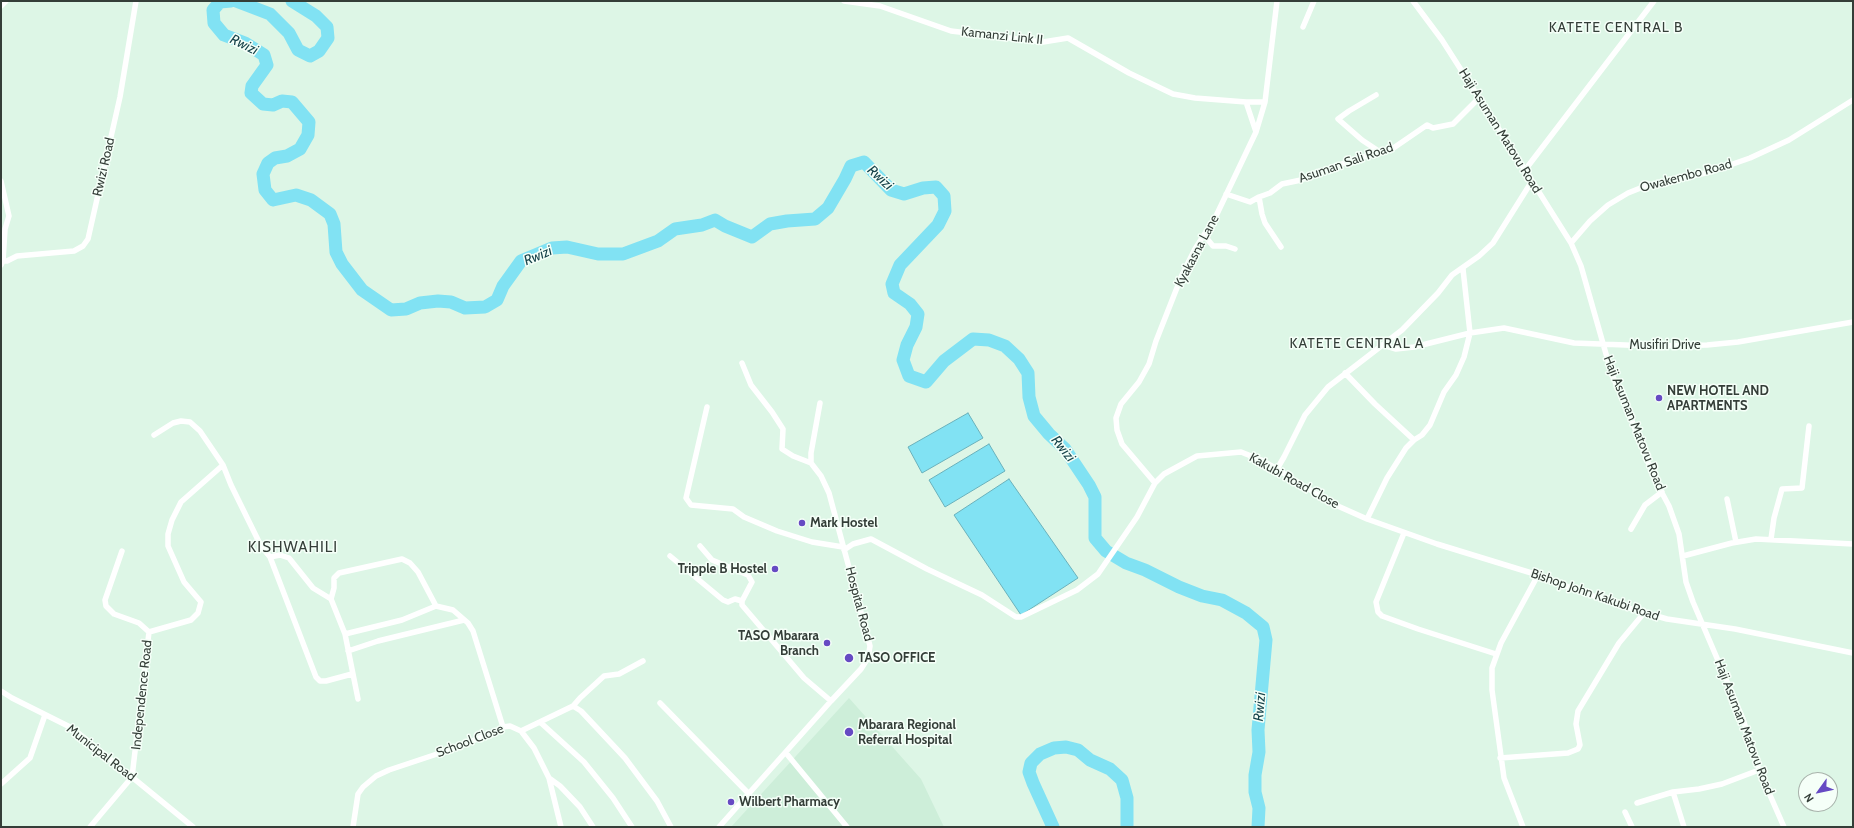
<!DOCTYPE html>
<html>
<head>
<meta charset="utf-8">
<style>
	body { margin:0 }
	#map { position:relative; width:1854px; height:828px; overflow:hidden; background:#ddf6e6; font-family:Cabin,sans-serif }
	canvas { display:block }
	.frame { position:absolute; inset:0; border:2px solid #343e38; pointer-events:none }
	.north { position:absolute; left:1798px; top:772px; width:40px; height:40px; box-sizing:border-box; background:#f5fff8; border:1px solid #a8b2ab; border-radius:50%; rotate:237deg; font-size:11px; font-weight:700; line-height:16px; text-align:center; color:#343e38 }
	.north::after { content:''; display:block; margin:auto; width:14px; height:18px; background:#664ac3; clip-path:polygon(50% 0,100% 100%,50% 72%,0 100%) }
</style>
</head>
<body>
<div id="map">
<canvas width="1854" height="828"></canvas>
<div class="frame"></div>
<div class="north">N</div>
</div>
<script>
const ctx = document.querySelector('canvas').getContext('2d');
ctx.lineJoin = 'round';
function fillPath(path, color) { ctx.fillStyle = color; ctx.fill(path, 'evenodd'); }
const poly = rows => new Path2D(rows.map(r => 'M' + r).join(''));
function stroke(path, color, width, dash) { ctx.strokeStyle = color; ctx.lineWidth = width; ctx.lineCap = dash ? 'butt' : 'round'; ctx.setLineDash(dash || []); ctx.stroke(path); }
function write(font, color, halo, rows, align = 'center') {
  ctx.font = font + ' Cabin,sans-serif'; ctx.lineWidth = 3; ctx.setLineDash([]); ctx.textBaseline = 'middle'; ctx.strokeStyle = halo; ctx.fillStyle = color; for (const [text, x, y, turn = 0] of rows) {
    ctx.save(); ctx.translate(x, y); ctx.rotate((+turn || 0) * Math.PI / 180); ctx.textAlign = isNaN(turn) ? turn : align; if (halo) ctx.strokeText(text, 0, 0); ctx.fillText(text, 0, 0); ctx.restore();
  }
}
const built = poly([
	[849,698,921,779,944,827,731,827]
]);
const water = poly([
	[968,413,983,438,922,473,908,447,968,413],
	[989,444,1005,471,945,507,929,480,989,444],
	[1009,479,1078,578,1021,615,954,515,1009,479]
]);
const river = poly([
	[231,1,220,2,213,10,214,23,224,35,245,43,264,55,267,65,252,86,251,93,263,104,273,105,282,101,292,102,309,122,308,135,300,149,287,156,275,158,268,163,263,174,265,190,273,200,296,195,311,200,330,214,334,224,336,252,342,264,362,290,391,310,406,309,420,303,438,301,451,302,465,308,485,307,497,300,503,286,521,261,552,248,567,247,598,254,623,254,658,241,675,229,702,225,715,220,725,226,752,237,770,224,787,221,815,219,828,208,845,179,851,166,864,162,891,190,904,194,923,188,936,187,944,196,945,211,938,225,900,265,892,284,894,293,910,304,918,314,916,327,907,345,903,360,909,376,926,382,944,361,973,339,989,340,1005,346,1019,359,1028,373,1029,397,1034,416,1049,434,1065,449,1089,485,1095,497,1095,538,1106,551,1126,563,1145,570,1179,587,1202,596,1222,600,1246,613,1263,627,1266,640,1258,730,1259,752,1255,775,1255,792,1259,808,1258,827],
	[236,1,270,14,289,33,298,50,310,56,319,51,328,38,327,27,316,16,292,1],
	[1053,827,1033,783,1029,772,1031,763,1040,754,1054,748,1066,747,1078,750,1090,760,1110,769,1122,780,1127,798,1127,827]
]);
const street = poly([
	[844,1,880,6,951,31,1043,42,1068,38,1129,73,1173,94,1195,98,1246,102,1265,102],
	[1413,1,1442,40,1532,181,1571,243,1581,266,1612,375,1623,398,1655,480,1669,506,1679,534,1686,582,1693,602,1743,719,1759,770,1784,827],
	[1,6,6,1],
	[1303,27,1314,1],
	[1376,95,1349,111,1338,119,1362,140,1380,152],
	[1246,102,1256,132],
	[1525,170,1654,1],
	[1,181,9,216,5,229,3,261],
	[1226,194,1250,202,1259,197,1270,193,1282,184,1301,180,1352,160,1392,149,1427,125,1433,128,1453,124,1479,98],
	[1259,197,1262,214,1265,223,1281,247],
	[1204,235,1213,246,1226,246,1235,249],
	[1571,243,1590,221,1608,205,1628,193,1643,187,1710,172,1750,158,1789,140,1853,100],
	[1,265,3,261,7,261,17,256,74,251,83,246,88,239,120,97,136,1],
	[1383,345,1396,349,1414,347,1470,333,1504,328,1574,343,1651,346,1707,345,1738,342,1853,322],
	[1345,373,1375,404,1414,440,1406,448,1387,478,1367,519],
	[707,407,686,498,691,505,733,509,744,517,777,531,812,542,843,547],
	[154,435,173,423,181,421,190,422,200,431,223,465,231,485,261,546,270,557,316,677,320,681,326,681,352,674],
	[1414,440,1422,435,1430,425,1444,392,1456,375,1464,357,1470,333,1463,269],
	[811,463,811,453,820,403],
	[1277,469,1284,457,1305,415,1328,387,1402,330,1438,293,1452,275,1479,256,1493,243,1532,181],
	[1155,483,1122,444,1117,430,1116,418,1121,404,1139,382,1149,364,1156,341,1182,275,1195,249,1216,216,1256,132,1265,102,1277,1],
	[1727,499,1736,542],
	[1631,529,1645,505,1662,492],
	[1404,533,1376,602,1378,612,1382,616,1418,629,1496,654],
	[1771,539,1774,518,1782,489,1802,488,1809,426],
	[700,546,712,560,748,575,752,582,742,601,742,605,804,678,831,701],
	[844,550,853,544,871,539,927,569,982,595,1016,617,1021,617,1077,590,1098,574,1137,517,1155,483,1164,474,1197,456,1241,452,1261,460,1277,469,1331,503,1367,519,1437,544,1538,575,1576,590,1632,609,1667,619,1735,629,1853,653],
	[670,556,723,600,728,602,735,599,742,601],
	[1683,556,1732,543,1756,539,1853,544],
	[270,557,280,555,289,558,313,588,331,599,345,634],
	[331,599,334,588,334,578,339,573,402,559,410,563,418,572,436,606],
	[149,632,191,620,198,613,201,602,184,582,168,546,168,534,172,520,181,502,223,465],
	[348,651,378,641,464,620],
	[1,691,12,698,72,728,193,827],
	[358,699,345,634,402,620,436,606,453,610,468,623,473,631,503,727],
	[660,703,749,794],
	[573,706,580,698,604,676,619,674,643,661],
	[540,722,584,762,613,798,632,827],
	[521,731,573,706,581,711,625,758,657,801,671,827],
	[786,753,847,827],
	[1500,758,1568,753,1578,749,1580,745,1576,724,1578,711,1619,643,1644,613],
	[549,778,560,786,580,807,593,827],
	[1,784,30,758,45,715],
	[1673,792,1684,827],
	[1637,803,1673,792,1699,789,1722,784,1759,770],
	[1625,812,1632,827],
	[90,827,132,777,149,632,139,623,114,614,106,606,105,600,122,551],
	[353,827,358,794,363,787,376,776,389,770,458,747,496,731,503,727,510,726,521,731,534,748,549,778,561,827],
	[719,827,831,701,861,669,868,658,870,646,829,493,821,476,811,463,793,456,782,449,783,429,772,412,751,385,742,363],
	[1523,827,1504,778,1492,690,1492,668,1501,643,1538,575]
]);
const markers = [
	[1659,398,4,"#664ac3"],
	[802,523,4,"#664ac3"],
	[775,569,4,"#664ac3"],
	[827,643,4,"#664ac3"],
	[849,658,5,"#664ac3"],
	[849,732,5,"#664ac3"],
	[731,802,4,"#664ac3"]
];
const streetNames = [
	["Kamanzi Link II",1002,36,6],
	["Haji Asuman Matovu Road",1500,131,58],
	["Asuman Sali Road",1346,163,-19],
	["Rwizi Road",104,167,-77],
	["Owakembo Road",1686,176,-15],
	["Kyakasna Lane",1197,251,-62],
	["Musifiri Drive",1665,345],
	["Haji Asuman Matovu Road",1634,423,68],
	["Kakubi Road Close",1294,481,29],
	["Bishop John Kakubi Road",1595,595,19],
	["Hospital Road",859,604,75],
	["Independence Road",142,695,-84],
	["Haji Asuman Matovu Road",1744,727,69],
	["School Close",470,741,-21],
	["Municipal Road",101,753,38]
];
const poiNames = [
	["NEW HOTEL AND",1667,391],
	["APARTMENTS",1667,406],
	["Mark Hostel",810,523],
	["Tripple B Hostel",767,569,"right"],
	["TASO Mbarara",819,636,"right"],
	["Branch",819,651,"right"],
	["TASO OFFICE",858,658],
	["Mbarara Regional",858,725],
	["Referral Hospital",858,740],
	["Wilbert Pharmacy",739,802]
];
const neighbourhoodNames = [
	["KATETE CENTRAL B",1616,28],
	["KATETE CENTRAL A",1357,344]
];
const waterNames = [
	["Rwizi",244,45,26],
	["Rwizi",880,178,42],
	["Rwizi",538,256,-23],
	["Rwizi",1063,449,51],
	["Rwizi",1260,707,-85]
];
const quarterNames = [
	["KISHWAHILI",293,548]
];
fillPath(built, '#cdeed9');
fillPath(water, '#81e2f3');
stroke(water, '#6ab1bb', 1);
stroke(river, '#81e2f3', 13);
stroke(street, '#fff', 5.5);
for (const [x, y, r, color] of markers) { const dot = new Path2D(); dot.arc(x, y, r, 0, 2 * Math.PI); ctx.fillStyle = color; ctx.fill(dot); stroke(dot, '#f5fff8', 1.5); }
write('13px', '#343e38', '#f5fff8', streetNames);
write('bold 13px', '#343e38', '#f5fff8', poiNames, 'left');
ctx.letterSpacing = '1px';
write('14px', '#343e38', '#f5fff8', neighbourhoodNames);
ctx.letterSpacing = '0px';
write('italic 14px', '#17444b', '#f5fff8', waterNames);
ctx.letterSpacing = '1px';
write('15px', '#343e38', '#f5fff8', quarterNames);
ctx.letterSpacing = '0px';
</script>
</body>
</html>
